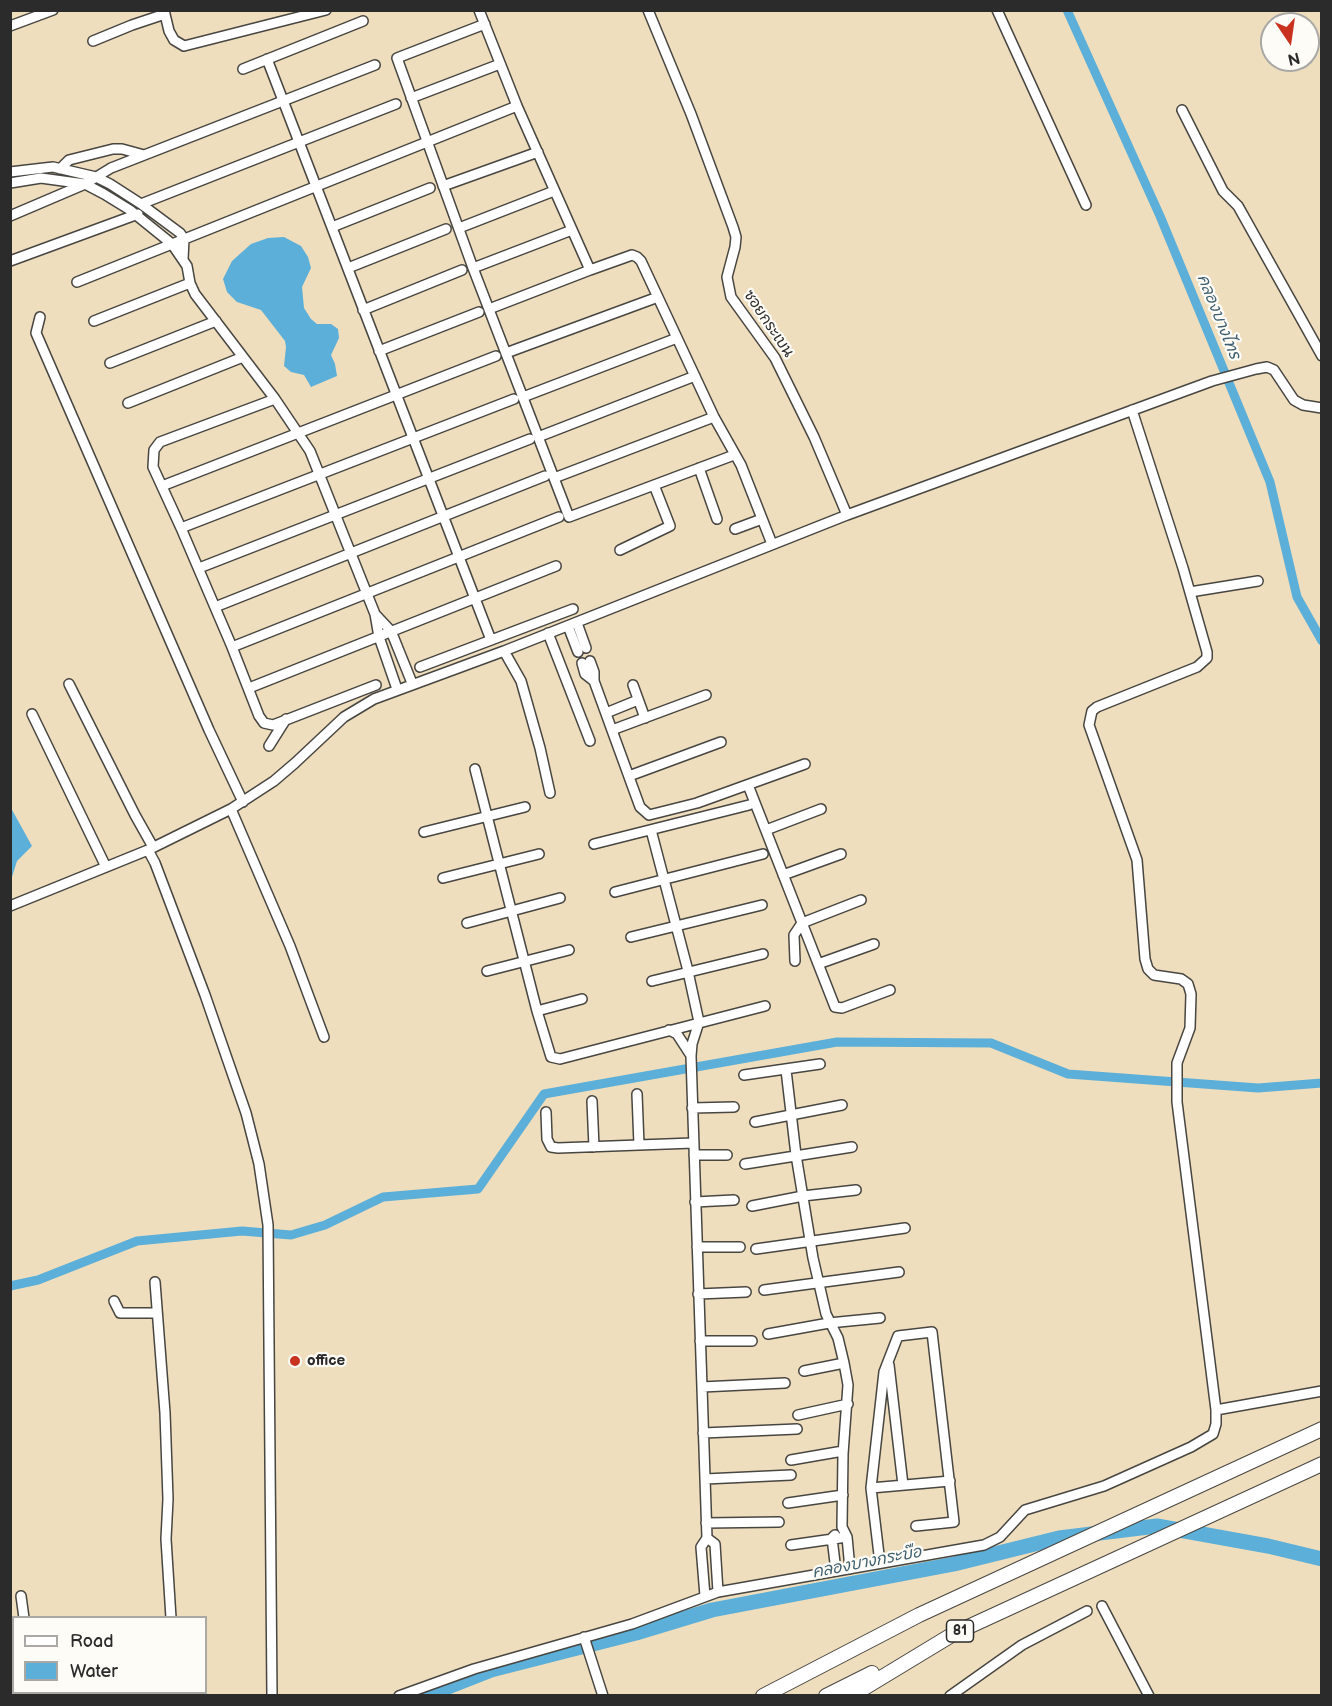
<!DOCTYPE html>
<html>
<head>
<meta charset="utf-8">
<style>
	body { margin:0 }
	#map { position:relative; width:1332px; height:1706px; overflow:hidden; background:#efdebd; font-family:"Balsamiq Sans",sans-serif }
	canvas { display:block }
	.frame { position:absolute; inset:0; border:12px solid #2b2b2b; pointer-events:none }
	.legend { position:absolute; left:12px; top:1616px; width:195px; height:78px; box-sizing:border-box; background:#fdfcf7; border:2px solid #a9a8a5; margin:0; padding:8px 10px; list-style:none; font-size:18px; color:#2b2b2b }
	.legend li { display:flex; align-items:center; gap:12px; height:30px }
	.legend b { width:30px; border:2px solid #a9a8a5 }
	.north { position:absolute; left:1260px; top:12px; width:60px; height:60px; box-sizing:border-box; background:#fdfcf7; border:2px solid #a9a8a5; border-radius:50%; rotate:167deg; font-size:16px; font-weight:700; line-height:24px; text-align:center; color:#2b2b2b }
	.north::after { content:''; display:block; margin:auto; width:21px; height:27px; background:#c8321e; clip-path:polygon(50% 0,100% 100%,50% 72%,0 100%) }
</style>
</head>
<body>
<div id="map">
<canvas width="1332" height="1706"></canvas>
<div class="frame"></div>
<ul class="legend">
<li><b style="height:8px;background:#fff"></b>Road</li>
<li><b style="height:16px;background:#5cafd8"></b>Water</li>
</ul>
<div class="north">N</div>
</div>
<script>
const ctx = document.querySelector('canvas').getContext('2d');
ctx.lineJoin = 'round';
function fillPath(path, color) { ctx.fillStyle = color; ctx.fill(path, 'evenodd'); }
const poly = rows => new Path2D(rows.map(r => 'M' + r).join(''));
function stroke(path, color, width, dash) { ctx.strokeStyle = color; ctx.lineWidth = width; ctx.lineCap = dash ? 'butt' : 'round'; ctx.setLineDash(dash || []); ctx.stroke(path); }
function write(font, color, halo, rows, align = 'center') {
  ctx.font = font + ' "Balsamiq Sans","Playpen Sans Thai",sans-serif'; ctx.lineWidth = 4.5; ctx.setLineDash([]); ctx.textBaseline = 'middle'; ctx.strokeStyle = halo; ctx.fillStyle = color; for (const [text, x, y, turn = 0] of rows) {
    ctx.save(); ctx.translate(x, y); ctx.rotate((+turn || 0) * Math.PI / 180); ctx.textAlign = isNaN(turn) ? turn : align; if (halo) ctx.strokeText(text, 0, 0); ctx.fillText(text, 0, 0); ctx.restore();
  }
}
const water = poly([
	[284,237,301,246,308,257,311,268,302,287,304,308,311,319,317,324,331,324,338,329,339,338,331,355,335,364,337,376,311,387,304,375,291,372,284,366,286,347,285,341,261,310,237,302,227,292,223,279,232,261,251,244,268,238],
	[11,808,32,846,17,861,11,880]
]);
const canal = poly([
	[1067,10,1160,216,1270,482,1297,597,1322,641],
	[10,1286,38,1280,137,1241,242,1231,291,1235,325,1225,383,1197,478,1189,544,1094,837,1042,991,1043,1068,1074,1258,1088,1322,1083]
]);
const river = poly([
	[425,1696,491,1670,636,1633,712,1610,954,1564,1059,1538,1157,1526,1268,1546,1322,1559]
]);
const minor = poly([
	[164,10,169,31,174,40,184,46,326,10],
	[479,10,517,106,590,270,632,255,637,257,641,261,714,417,741,465,772,544],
	[648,10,691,114,733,227,736,237,735,247,727,277,731,297,775,358,814,437,847,515],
	[997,10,1086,205],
	[485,24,397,58,473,268,569,517,734,455],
	[10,26,53,10],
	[93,41,132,25,165,14],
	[267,59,491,640],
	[243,69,363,21],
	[411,98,500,64],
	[1182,110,1223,191,1238,206,1322,356],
	[60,169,69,160,113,149,122,149,144,155],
	[10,172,53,167,96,177,110,184,141,204,180,233,184,239,183,259],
	[10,183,41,178,85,184,104,194,130,210,172,244,187,266,190,283,195,294,275,399,310,451,375,614,379,637,397,689],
	[443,186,538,152],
	[141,204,396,104],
	[10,216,85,184,111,168,375,65],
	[332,227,430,188],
	[459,228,554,191],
	[10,261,138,214],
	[348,268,446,229],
	[473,268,572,230],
	[77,282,517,106],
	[489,309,590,270],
	[363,310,462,270],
	[40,317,36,333,209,730,243,802],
	[94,321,190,283],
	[379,351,479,312],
	[506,353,658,297],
	[110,363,216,321],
	[523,397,677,338],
	[275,399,160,442,154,450,153,467,181,528,232,647,259,716,264,723,273,725,376,685],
	[128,403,243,357],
	[538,437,695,376],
	[699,468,717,519],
	[554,478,714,417],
	[162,486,496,356],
	[181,528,514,399],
	[735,529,762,519],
	[620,550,670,526,654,485],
	[199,568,530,439],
	[1190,592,1258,581],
	[215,607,545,476],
	[375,614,391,631,412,683],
	[577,623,586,648],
	[568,626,578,652],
	[548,633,590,741],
	[232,647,559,517],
	[504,651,521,681,540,748,550,793],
	[590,661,594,672,594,681,640,807,649,815,697,803,805,764],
	[582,663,585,674,594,681],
	[420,667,573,609],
	[69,684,135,815,153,847],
	[633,685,645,718],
	[249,688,556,566],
	[606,713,638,700],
	[32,714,106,867],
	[612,730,706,695],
	[269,746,286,719],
	[475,769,537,1011,551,1057,560,1059,765,1006],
	[629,776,721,742],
	[748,785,835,1007,842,1008,890,990],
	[231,809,290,946,324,1037],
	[651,830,687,967,699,1022,692,1044,691,1056,707,1538,701,1547,705,1596],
	[766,830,821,809],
	[424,832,525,807],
	[594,844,749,805],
	[148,850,155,863,205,995,246,1113,259,1164,268,1225,272,1696],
	[783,875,841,854],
	[443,878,539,854],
	[615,892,763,854],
	[10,906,148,850,231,809,274,781,295,763,344,717,374,699,504,651,847,515,1212,381,1256,369,1267,367,1274,370,1294,400,1303,405,1322,408],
	[467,923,560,898],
	[631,937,762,905],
	[795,961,794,935,802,923,861,900],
	[818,964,874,944],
	[487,971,569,950],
	[652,981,763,954],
	[537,1011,582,999],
	[669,1030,677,1034,690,1054],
	[786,1070,796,1155,813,1258,826,1314,838,1338,844,1363,848,1385,843,1454,842,1527,847,1537,850,1569],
	[744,1075,820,1064],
	[637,1094,639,1145],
	[592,1101,594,1147],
	[692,1108,734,1107],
	[546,1112,547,1139,551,1147,558,1148,693,1143],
	[755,1122,842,1105],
	[694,1155,727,1155],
	[745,1164,852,1147],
	[695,1202,734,1200],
	[752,1206,803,1196,856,1190],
	[697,1247,740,1247],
	[756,1249,905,1228],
	[155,1282,165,1413,168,1499,166,1539,171,1618],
	[764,1290,899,1272],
	[698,1294,746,1292],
	[114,1301,120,1313,157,1313],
	[768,1334,829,1323,880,1318],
	[700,1341,752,1341],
	[889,1365,903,1485],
	[804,1371,844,1363],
	[702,1387,785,1383],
	[1216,1410,1322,1391],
	[798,1415,848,1404],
	[703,1433,797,1429],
	[791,1460,843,1451],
	[705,1479,791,1475],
	[871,1488,950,1481],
	[788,1503,843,1495],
	[706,1523,779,1522],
	[835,1535,832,1538,836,1571],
	[707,1538,715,1544,718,1592],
	[791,1545,847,1537],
	[880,1563,871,1488,884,1372,898,1336,932,1332,954,1522,916,1526],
	[21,1596,24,1618],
	[1102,1606,1149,1696],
	[584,1637,603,1696],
	[32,1692,32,1696],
	[175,1692,175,1696],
	[399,1696,474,1669,632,1624,718,1592,984,1545,1000,1537,1025,1510,1104,1486,1191,1447,1213,1434,1216,1424,1216,1410,1177,1102,1177,1063,1190,1028,1191,994,1188,984,1181,979,1154,975,1148,969,1145,959,1137,860,1089,725,1092,711,1097,707,1197,667,1207,658,1207,652,1183,568,1132,410],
	[950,1696,1022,1645,1087,1611]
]);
const highway = poly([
	[763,1696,919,1615,1322,1429],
	[826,1696,872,1673],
	[851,1696,955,1633,1322,1464]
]);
const markers = [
	[295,1361,6,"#c8321e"]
];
const shields = [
	[960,1631,27]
];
const shieldNames = [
	["81",960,1631]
];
const streetNames = [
	["ซอยกระเบน",768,324,56]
];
const poiNames = [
	["office",307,1361]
];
const waterNames = [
	["คลองบางไทร",1218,317,68],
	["คลองบางกระบือ",867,1563,-11]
];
fillPath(water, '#5cafd8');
stroke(canal, '#5cafd8', 9);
stroke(river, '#5cafd8', 15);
stroke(minor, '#484641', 12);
stroke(highway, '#484641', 16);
stroke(minor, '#fff', 9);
stroke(highway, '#fff', 14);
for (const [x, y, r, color] of markers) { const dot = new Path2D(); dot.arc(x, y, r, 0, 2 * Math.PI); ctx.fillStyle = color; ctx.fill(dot); stroke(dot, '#fdfcf7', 2); }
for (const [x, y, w] of shields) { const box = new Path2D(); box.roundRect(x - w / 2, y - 11, w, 22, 4.5); ctx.fillStyle = '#fdfcf7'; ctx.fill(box); stroke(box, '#2b2b2b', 1.5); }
write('bold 14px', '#2b2b2b', null, shieldNames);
write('15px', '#2b2b2b', '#fdfcf7', streetNames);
write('bold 15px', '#2b2b2b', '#fdfcf7', poiNames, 'left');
write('italic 16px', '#3f6070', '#fdfcf7', waterNames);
</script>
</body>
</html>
